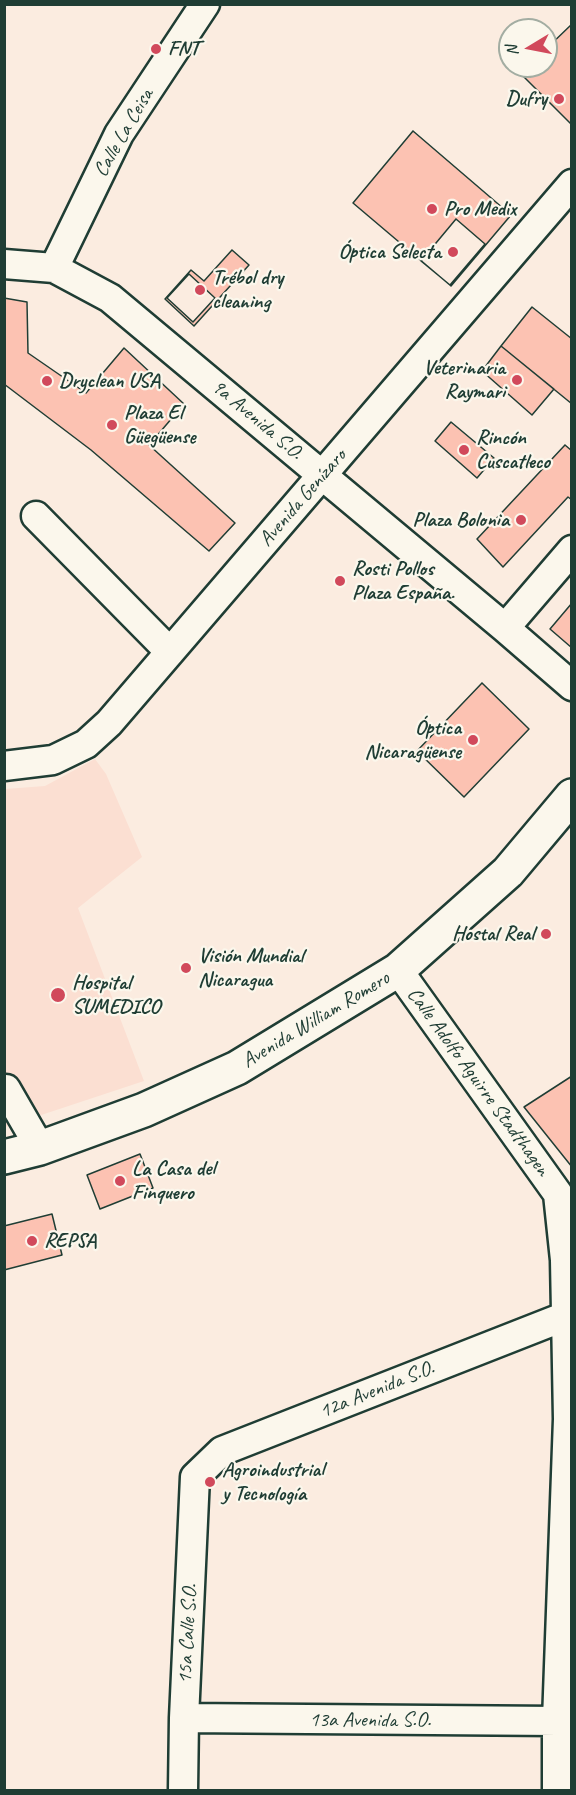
<!DOCTYPE html>
<html>
<head>
<meta charset="utf-8">
<style>
	body { margin:0 }
	#map { position:relative; width:576px; height:1795px; overflow:hidden; background:#fbece0; font-family:Caveat,sans-serif }
	canvas { display:block }
	.frame { position:absolute; inset:0; border:6px solid #1f3d34; pointer-events:none }
	.north { position:absolute; left:498px; top:18px; width:60px; height:60px; box-sizing:border-box; background:#fbf7ec; border:2px solid #a3ada2; border-radius:50%; rotate:260deg; font-size:16px; font-weight:700; line-height:24px; text-align:center; color:#1f3d34 }
	.north::after { content:''; display:block; margin:auto; width:21px; height:27px; background:#d1495b; clip-path:polygon(50% 0,100% 100%,50% 72%,0 100%) }
</style>
</head>
<body>
<div id="map">
<canvas width="576" height="1795"></canvas>
<div class="frame"></div>
<div class="north">N</div>
</div>
<script>
const ctx = document.querySelector('canvas').getContext('2d');
ctx.lineJoin = 'round';
function fillPath(path, color) { ctx.fillStyle = color; ctx.fill(path, 'evenodd'); }
const poly = rows => new Path2D(rows.map(r => 'M' + r).join(''));
function stroke(path, color, width, dash) { ctx.strokeStyle = color; ctx.lineWidth = width; ctx.lineCap = dash ? 'butt' : 'round'; ctx.setLineDash(dash || []); ctx.stroke(path); }
function write(font, color, halo, rows, align = 'center') {
  ctx.font = font + ' Caveat,sans-serif'; ctx.lineWidth = 4.5; ctx.setLineDash([]); ctx.textBaseline = 'middle'; ctx.strokeStyle = halo; ctx.fillStyle = color; for (const [text, x, y, turn = 0] of rows) {
    ctx.save(); ctx.translate(x, y); ctx.rotate((+turn || 0) * Math.PI / 180); ctx.textAlign = isNaN(turn) ? turn : align; if (halo) ctx.strokeText(text, 0, 0); ctx.fillText(text, 0, 0); ctx.restore();
  }
}
const built = poly([
	[95,759,106,774,142,857,78,908,144,1081,5,1127,5,789,45,786]
]);
const building = poly([
	[572,24,572,125,521,74,529,66,546,66,546,49,572,24],
	[413,131,511,215,451,286,353,203,413,131],
	[456,219,485,244,450,285,421,261,456,219],
	[232,250,249,265,194,326,165,299,191,270,204,281,232,250],
	[189,274,215,298,193,322,167,298,189,274],
	[4,298,27,302,28,353,86,393,124,348,184,404,149,445,235,523,209,551,91,450,4,384,4,298],
	[532,307,572,339,572,404,501,346,532,307],
	[501,346,554,389,532,415,482,371,501,346],
	[451,422,494,458,477,478,435,441,451,422],
	[565,445,572,451,572,500,568,497,503,567,477,539,565,445],
	[572,603,572,648,550,629,572,603],
	[482,683,529,729,464,797,417,751,482,683],
	[572,1076,572,1167,524,1107,572,1076],
	[140,1154,153,1188,100,1209,87,1175,140,1154],
	[52,1214,62,1255,4,1270,4,1226,52,1214]
]);
const minor = poly([
	[4,264,54,268,110,298,505,628,572,686],
	[54,268,119,134,205,4],
	[36,516,170,652],
	[505,628,572,550],
	[4,766,53,760,86,744,109,723,572,184],
	[398,970,558,1194,565,1260,568,1419,557,1721,557,1790],
	[4,1089,6,1089,40,1148],
	[184,1718,557,1721],
	[183,1790,184,1718,195,1477,222,1451,566,1316]
]);
const major = poly([
	[4,1157,40,1148,144,1110,237,1068,398,970,508,872,572,796]
]);
const markers = [
	[156,49,6,"#d1495b"],
	[559,99,6,"#d1495b"],
	[432,209,6,"#d1495b"],
	[453,252,6,"#d1495b"],
	[200,290,6,"#d1495b"],
	[517,380,6,"#d1495b"],
	[47,381,6,"#d1495b"],
	[112,425,6,"#d1495b"],
	[464,450,6,"#d1495b"],
	[521,520,6,"#d1495b"],
	[340,581,6,"#d1495b"],
	[473,740,6,"#d1495b"],
	[546,934,6,"#d1495b"],
	[186,968,6,"#d1495b"],
	[58,995,8,"#d1495b"],
	[120,1181,6,"#d1495b"],
	[32,1241,6,"#d1495b"],
	[210,1482,6,"#d1495b"]
];
const poiNames = [
	["FNT",168,49],
	["Dufry",547,99,"right"],
	["Pro Medix",444,209],
	["Óptica Selecta",441,252,"right"],
	["Trébol dry",212,278],
	["cleaning",212,302],
	["Veterinaria",505,368,"right"],
	["Raymari",505,392,"right"],
	["Dryclean USA",59,381],
	["Plaza El",124,413],
	["Güegüense",124,437],
	["Rincón",476,438],
	["Cuscatleco",476,462],
	["Plaza Bolonia",509,520,"right"],
	["Rosti Pollos",352,569],
	["Plaza España.",352,593],
	["Óptica",461,728,"right"],
	["Nicaragüense",461,752,"right"],
	["Hostal Real",534,934,"right"],
	["Visión Mundial",198,956],
	["Nicaragua",198,980],
	["Hospital",72,983],
	["SUMEDICO",72,1007],
	["La Casa del",132,1169],
	["Finquero",132,1193],
	["REPSA",44,1241],
	["Agroindustrial",222,1470],
	["y Tecnología",222,1494]
];
const streetNames = [
	["Calle La Ceisa",124,133,-60],
	["9a Avenida S.O.",257,420,40],
	["Avenida Genízaro",303,498,-49],
	["Avenida William Romero",316,1020,-31],
	["Calle Adolfo Aguirre Stadthagen",478,1082,54],
	["12a Avenida S.O.",377,1390,-22],
	["15a Calle S.O.",188,1634,-87],
	["13a Avenida S.O.",370,1720]
];
fillPath(built, '#fbdfd2');
fillPath(building, '#fcc2b2');
stroke(building, '#1f3d34', 1.5);
stroke(minor, '#1f3d34', 33);
stroke(major, '#1f3d34', 38);
stroke(minor, '#fbf7ec', 28);
stroke(major, '#fbf7ec', 33);
for (const [x, y, r, color] of markers) { const dot = new Path2D(); dot.arc(x, y, r, 0, 2 * Math.PI); ctx.fillStyle = color; ctx.fill(dot); stroke(dot, '#fbf7ec', 2); }
write('bold 21px', '#1f3d34', '#fbf7ec', poiNames, 'left');
write('21px', '#1f3d34', '#fbf7ec', streetNames);
</script>
</body>
</html>
